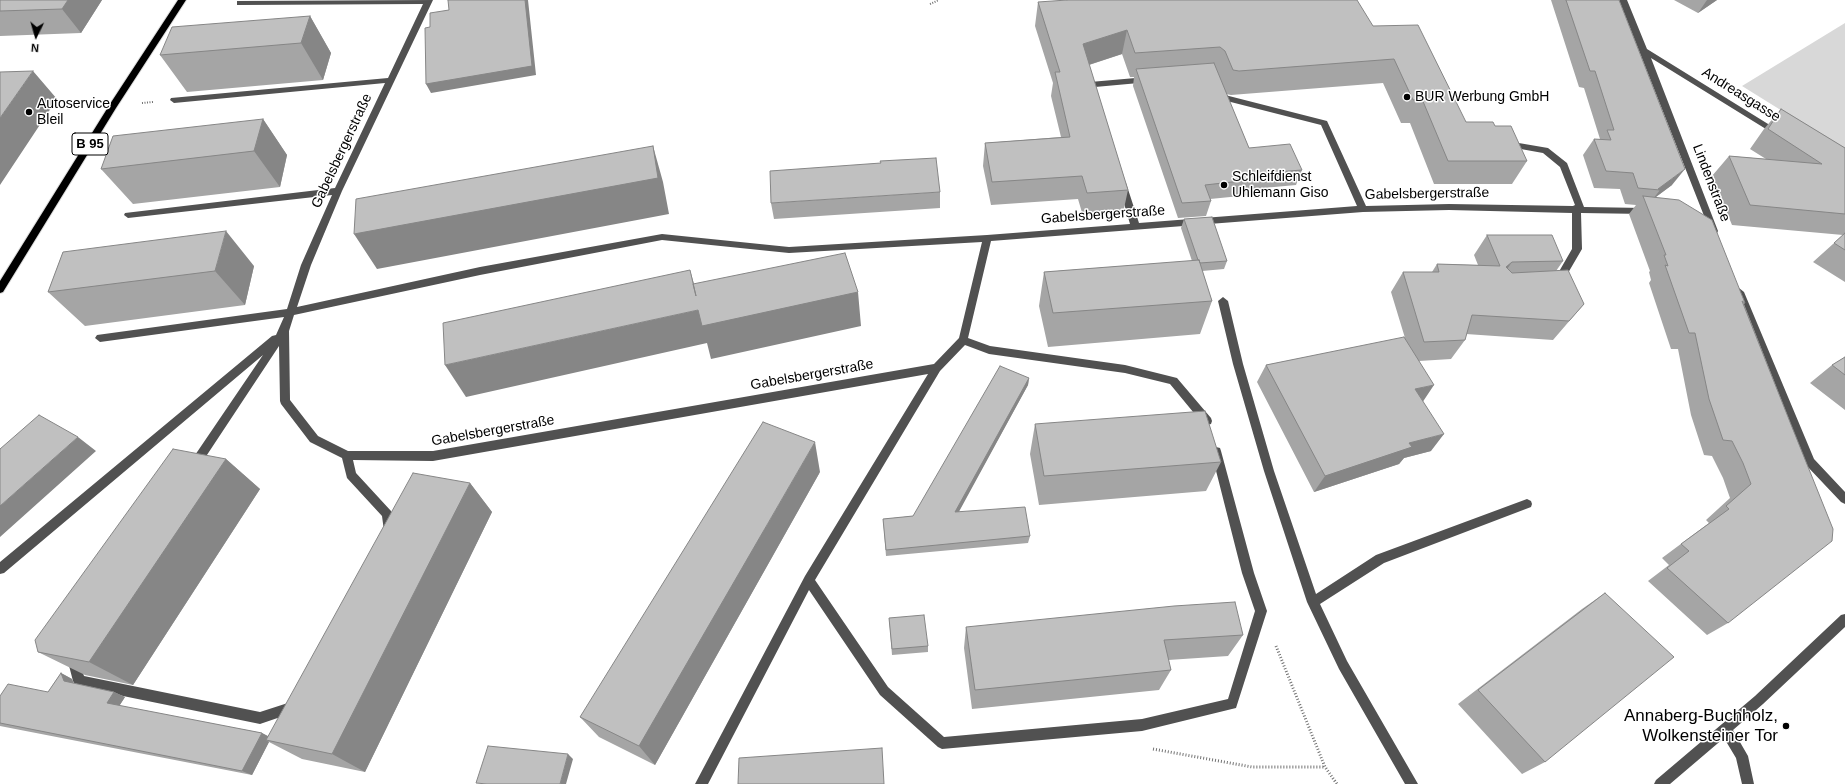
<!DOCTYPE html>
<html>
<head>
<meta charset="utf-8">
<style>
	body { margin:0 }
	#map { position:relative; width:1845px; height:784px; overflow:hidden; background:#fff; font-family:Helvetica,sans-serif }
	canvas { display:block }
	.north { position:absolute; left:16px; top:16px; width:40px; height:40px; -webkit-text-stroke:3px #fff; paint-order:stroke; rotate:185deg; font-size:11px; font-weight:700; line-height:16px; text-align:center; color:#000 }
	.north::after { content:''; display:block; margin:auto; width:14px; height:18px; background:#000; clip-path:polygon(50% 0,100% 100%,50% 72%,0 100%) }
</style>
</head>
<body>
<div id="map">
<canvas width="1845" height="784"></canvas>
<div class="north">N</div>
</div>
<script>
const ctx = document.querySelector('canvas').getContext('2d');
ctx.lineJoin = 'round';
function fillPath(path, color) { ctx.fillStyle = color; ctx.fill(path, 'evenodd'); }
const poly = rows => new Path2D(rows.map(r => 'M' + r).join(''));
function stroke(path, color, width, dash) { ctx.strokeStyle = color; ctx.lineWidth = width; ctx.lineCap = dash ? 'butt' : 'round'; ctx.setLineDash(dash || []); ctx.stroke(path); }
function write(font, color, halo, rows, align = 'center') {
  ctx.font = font + ' Helvetica,sans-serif'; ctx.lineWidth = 3; ctx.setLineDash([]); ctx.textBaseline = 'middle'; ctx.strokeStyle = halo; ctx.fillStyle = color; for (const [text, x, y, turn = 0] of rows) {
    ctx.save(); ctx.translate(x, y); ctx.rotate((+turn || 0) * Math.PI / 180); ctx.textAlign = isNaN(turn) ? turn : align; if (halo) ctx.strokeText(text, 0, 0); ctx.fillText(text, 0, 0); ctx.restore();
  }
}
const green = poly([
	[1845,23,1845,150,1742,86]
]);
const pathFar1 = poly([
	[930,4,939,0],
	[142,103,153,102]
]);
const path = poly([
	[1276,646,1325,767,1337,784],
	[1153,749,1252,767,1325,767]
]);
const minor = poly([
	[433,0,342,191,311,265,297,307,480,267,662,234,789,247,987,235,1130,224,1118,183,1122,180,1126,183,1139,223,1357,206,1321,125,1219,99,1216,91,1220,88,1223,89,1225,95,1327,121,1366,206,1449,204,1573,206,1575,205,1560,167,1543,153,1504,146,1504,142,1507,141,1548,148,1567,163,1584,207,1645,208,1649,211,1645,214,1581,213,1582,249,1561,285,1558,286,1553,282,1572,249,1572,213,1449,210,1363,212,991,241,968,338,990,346,1125,365,1177,378,1211,418,1212,421,1211,424,1207,425,1203,424,1170,384,1125,373,989,354,965,345,940,371,815,580,888,687,944,737,1142,719,1228,699,1255,611,1242,573,1211,451,1212,448,1216,447,1220,448,1221,451,1254,573,1267,611,1236,708,1142,731,942,749,938,747,880,695,809,590,708,784,695,784,805,576,928,374,433,461,353,460,356,473,391,511,394,531,393,534,389,536,385,534,384,531,382,516,347,478,342,458,310,442,281,404,280,401,279,346,199,467,195,469,191,467,190,464,191,461,263,355,4,573,0,574,0,562,272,336,276,335,284,317,100,342,95,338,97,335,287,309,301,265,332,195,128,218,124,215,125,213,335,188,385,83,174,103,170,100,171,98,388,78,423,4,240,5,237,5,237,1,433,0],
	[662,240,789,253,982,242,959,338,934,364,433,451,348,451,318,436,290,400,289,331,294,315,480,275,662,240],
	[1619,0,1627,0,1647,49,1781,132,1777,135,1774,134,1651,58,1718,231,1717,233,1711,233,1710,231,1619,0],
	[1147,77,1150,78,1150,82,1095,87,1096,92,1092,95,1088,92,1086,85,1090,82,1147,77],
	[1739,288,1744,292,1814,459,1845,492,1845,504,1841,502,1806,465,1734,292,1739,288],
	[1223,297,1228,301,1243,364,1274,471,1316,594,1376,555,1527,499,1531,501,1532,504,1531,507,1384,563,1320,604,1347,661,1418,784,1405,784,1339,669,1307,602,1264,471,1233,364,1218,301,1223,297],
	[1845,614,1845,627,1763,704,1733,730,1748,756,1754,784,1742,784,1736,758,1724,738,1670,784,1654,784,1656,780,1755,696,1841,615,1845,614],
	[73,652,77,654,84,676,260,712,294,701,298,703,300,707,298,711,260,724,79,687,75,685,73,681,67,658,69,654,73,652]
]);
const major = poly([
	[178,0,186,0,116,108,3,292,0,293,0,281,110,104,178,0]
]);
const wall = poly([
	[0,0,102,0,81,33,0,36],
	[1551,0,1619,0,1672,185,1656,197,1745,303,1744,304,1790,422,1728,623,1707,635,1648,581,1669,565,1662,558,1709,523,1706,520,1730,498,1723,478,1712,456,1704,455,1691,415,1678,349,1671,349,1649,283,1651,280,1649,272,1650,271,1629,214,1636,205,1625,204,1620,189,1594,188,1583,155,1594,139,1600,139,1584,88,1579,87],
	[1674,0,1717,0,1698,13],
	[1038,2,1373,26,1466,122,1495,126,1527,161,1512,184,1434,184,1410,123,1401,123,1383,83,1231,95,1226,94,1249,148,1302,170,1296,185,1263,188,1261,194,1210,199,1211,201,1206,216,1178,218,1133,86,1134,77,1130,77,1122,54,1089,65,1128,190,1123,213,1083,216,1078,199,991,205,983,166,985,143,1061,137,1051,96,1053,83,1035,26],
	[310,16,331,53,323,80,187,92,160,55],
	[1781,109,1845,148,1845,282,1813,262,1843,235,1732,225,1712,176,1729,156,1766,159,1750,149,1764,129],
	[263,119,287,155,280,187,133,204,101,169],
	[940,192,940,208,774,219,771,203],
	[1184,219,1227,261,1224,269,1202,271,1212,301,1200,334,1048,347,1039,306,1044,272,1192,261,1181,228],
	[1487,235,1563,261,1556,271,1584,304,1553,340,1466,334,1465,340,1451,359,1419,361,1423,401,1431,451,1404,458,1399,464,1314,492,1257,382,1266,365,1405,338,1391,292,1403,272,1432,272,1437,264,1478,265,1474,255],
	[63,252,254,266,245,305,85,326,48,292],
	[1845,357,1845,410,1810,383,1832,365],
	[1029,378,1028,385,958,512,1030,536,1028,543,886,556,883,519,913,516],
	[1035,424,1221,462,1206,491,1039,505,1030,454],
	[226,459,260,489,133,685,85,675,38,652],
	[820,472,655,765,599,737,580,717],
	[470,483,492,512,365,772,302,759,269,742,252,775,0,726,0,696,48,692,61,673,72,679,73,683,114,692,125,697,119,706,262,733,268,736],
	[1605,593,1545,762,1522,774,1458,704,1582,609],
	[889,618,928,646,928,652,892,655],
	[966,627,1243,635,1228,656,1168,660,1171,670,1159,690,972,709,964,648]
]);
const shadedWall = poly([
	[68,0,102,0,81,33,62,9],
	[525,0,528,0,536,75,431,93,426,84],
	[1707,0,1717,0,1698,13],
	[310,16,331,53,323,80,301,43],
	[1127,30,1122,54,1079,68,1083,44],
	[33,71,57,99,0,185,0,118],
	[263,119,287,155,280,187,254,151],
	[653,146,663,182,669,214,377,269,354,234],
	[1685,169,1672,185,1653,199,1660,190,1658,189],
	[226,231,254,266,245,305,215,271],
	[1512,262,1498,282,1506,267],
	[690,270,700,305,858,292,861,326,711,359,707,343,466,397,445,365,698,310],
	[1029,378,1028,385,955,519,955,512],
	[1434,385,1422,403,1415,389],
	[1444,434,1431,451,1404,458,1399,464,1314,492,1325,476,1409,443],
	[78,437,96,451,0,537,0,506],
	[815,442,820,472,655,765,639,746],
	[226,459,260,489,133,685,89,662],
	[470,483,492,512,365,772,332,754],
	[61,673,72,679,75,686,64,681],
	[114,692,125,697,118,708,107,703],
	[262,733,271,738,266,740,269,742,252,775,242,771],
	[568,754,573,759,566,784,560,784]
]);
const building = poly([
	[0,0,68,0,62,9,0,11,0,0],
	[448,0,525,0,532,66,426,84,425,28,430,27,430,13,449,10,448,0],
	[1067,0,1357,0,1373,26,1418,25,1466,122,1493,122,1495,126,1511,126,1527,161,1448,161,1422,99,1413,100,1394,59,1239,71,1233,70,1225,51,1220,47,1135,53,1127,30,1083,44,1128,190,1087,193,1082,176,992,182,985,143,1070,137,1055,72,1060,72,1038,2,1067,0],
	[1566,0,1619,0,1685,169,1658,189,1660,190,1638,188,1633,173,1606,171,1594,139,1611,140,1607,130,1614,130,1595,71,1590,71,1566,0],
	[310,16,301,43,160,55,172,27,310,16],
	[1214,63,1249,148,1290,144,1302,170,1264,173,1267,178,1205,185,1211,201,1182,203,1136,69,1214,63],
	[33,71,0,118,0,72,33,71],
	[1781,109,1845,148,1845,214,1750,205,1729,156,1822,164,1768,129,1781,109],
	[263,119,254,151,101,169,113,136,263,119],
	[653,146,658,178,354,234,356,199,653,146],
	[936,158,940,192,771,203,770,171,881,163,880,161,936,158],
	[1643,196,1679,200,1712,220,1745,303,1742,301,1790,422,1833,529,1832,541,1728,623,1667,568,1689,551,1681,544,1729,509,1726,506,1751,484,1743,463,1732,441,1723,440,1709,399,1695,333,1689,333,1665,265,1668,266,1664,255,1666,255,1643,196],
	[1212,217,1227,261,1200,263,1199,260,1198,260,1184,219,1212,217],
	[226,231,215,271,48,292,63,252,226,231],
	[1845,233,1845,250,1834,243,1845,233],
	[1487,235,1552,235,1563,261,1512,262,1506,267,1512,273,1568,270,1584,304,1569,321,1472,315,1465,340,1424,342,1403,272,1439,272,1437,264,1500,266,1487,235],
	[845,253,858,292,702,326,698,310,445,365,443,323,690,270,696,296,693,284,845,253],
	[1199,260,1212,301,1053,313,1044,272,1199,260],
	[1404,337,1434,385,1415,389,1444,434,1409,443,1412,447,1325,476,1266,365,1404,337],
	[1845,357,1845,375,1832,365,1845,357],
	[1000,366,1029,378,955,512,1025,507,1030,536,886,550,883,519,913,516,1000,366],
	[1205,411,1221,462,1044,476,1035,424,1205,411],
	[39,415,78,437,0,506,0,449,39,415],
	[763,422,815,442,639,746,580,717,763,422],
	[173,449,226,459,89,662,38,652,35,640,173,449],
	[413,473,470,483,332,754,266,740,413,473],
	[1605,593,1674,657,1545,762,1478,690,1605,593],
	[1235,602,1243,635,1164,640,1171,670,975,690,966,627,1174,606,1235,602],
	[924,615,928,646,892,649,889,618,924,615],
	[61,673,64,681,114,692,107,703,262,733,242,771,0,723,0,696,8,684,48,692,61,673],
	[488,746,568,754,560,784,487,784,476,783,488,746],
	[882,748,884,784,738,784,739,758,882,748]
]);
const markers = [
	[1407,97,4,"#000"],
	[29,112,4,"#000"],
	[1224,185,4,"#000"],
	[1786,726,4,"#000"]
];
const shields = [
	[90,144,36]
];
const shieldNames = [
	["B 95",90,144]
];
const streetNames = [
	["Andreasgasse",1741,95,32],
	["Gabelsbergerstraße",342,151,-65],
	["Lindenstraße",1711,183,69],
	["Gabelsbergerstraße",1427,194,-1],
	["Gabelsbergerstraße",1103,215,-4],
	["Gabelsbergerstraße",812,375,-10],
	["Gabelsbergerstraße",493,431,-10]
];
const poiNames = [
	["BUR Werbung GmbH",1415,97],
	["Autoservice",37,104],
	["Bleil",37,120],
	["Schleifdienst",1232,177],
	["Uhlemann Giso",1232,193]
];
const nearPoinames = [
	["Annaberg-Buchholz,",1778,716],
	["Wolkensteiner Tor",1778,736]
];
fillPath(green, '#d8d8d8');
stroke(major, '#dbdbdb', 2);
stroke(pathFar1, '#737373', 2, [1, 1.5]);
stroke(path, '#737373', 3, [1, 2]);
fillPath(minor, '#515151');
fillPath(major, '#000');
fillPath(wall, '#a5a5a5');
fillPath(shadedWall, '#868686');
fillPath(building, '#c0c0c0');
stroke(building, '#868686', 1);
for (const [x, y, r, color] of markers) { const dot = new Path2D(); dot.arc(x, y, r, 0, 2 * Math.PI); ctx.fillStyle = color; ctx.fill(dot); stroke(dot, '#fff', 1.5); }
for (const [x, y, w] of shields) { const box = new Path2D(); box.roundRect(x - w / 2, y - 11, w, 22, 3); ctx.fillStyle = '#fff'; ctx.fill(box); stroke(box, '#000', 1); }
write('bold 13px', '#000', null, shieldNames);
write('14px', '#000', '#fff', streetNames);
write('14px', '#000', '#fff', poiNames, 'left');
write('17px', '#000', '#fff', nearPoinames, 'right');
</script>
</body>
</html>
